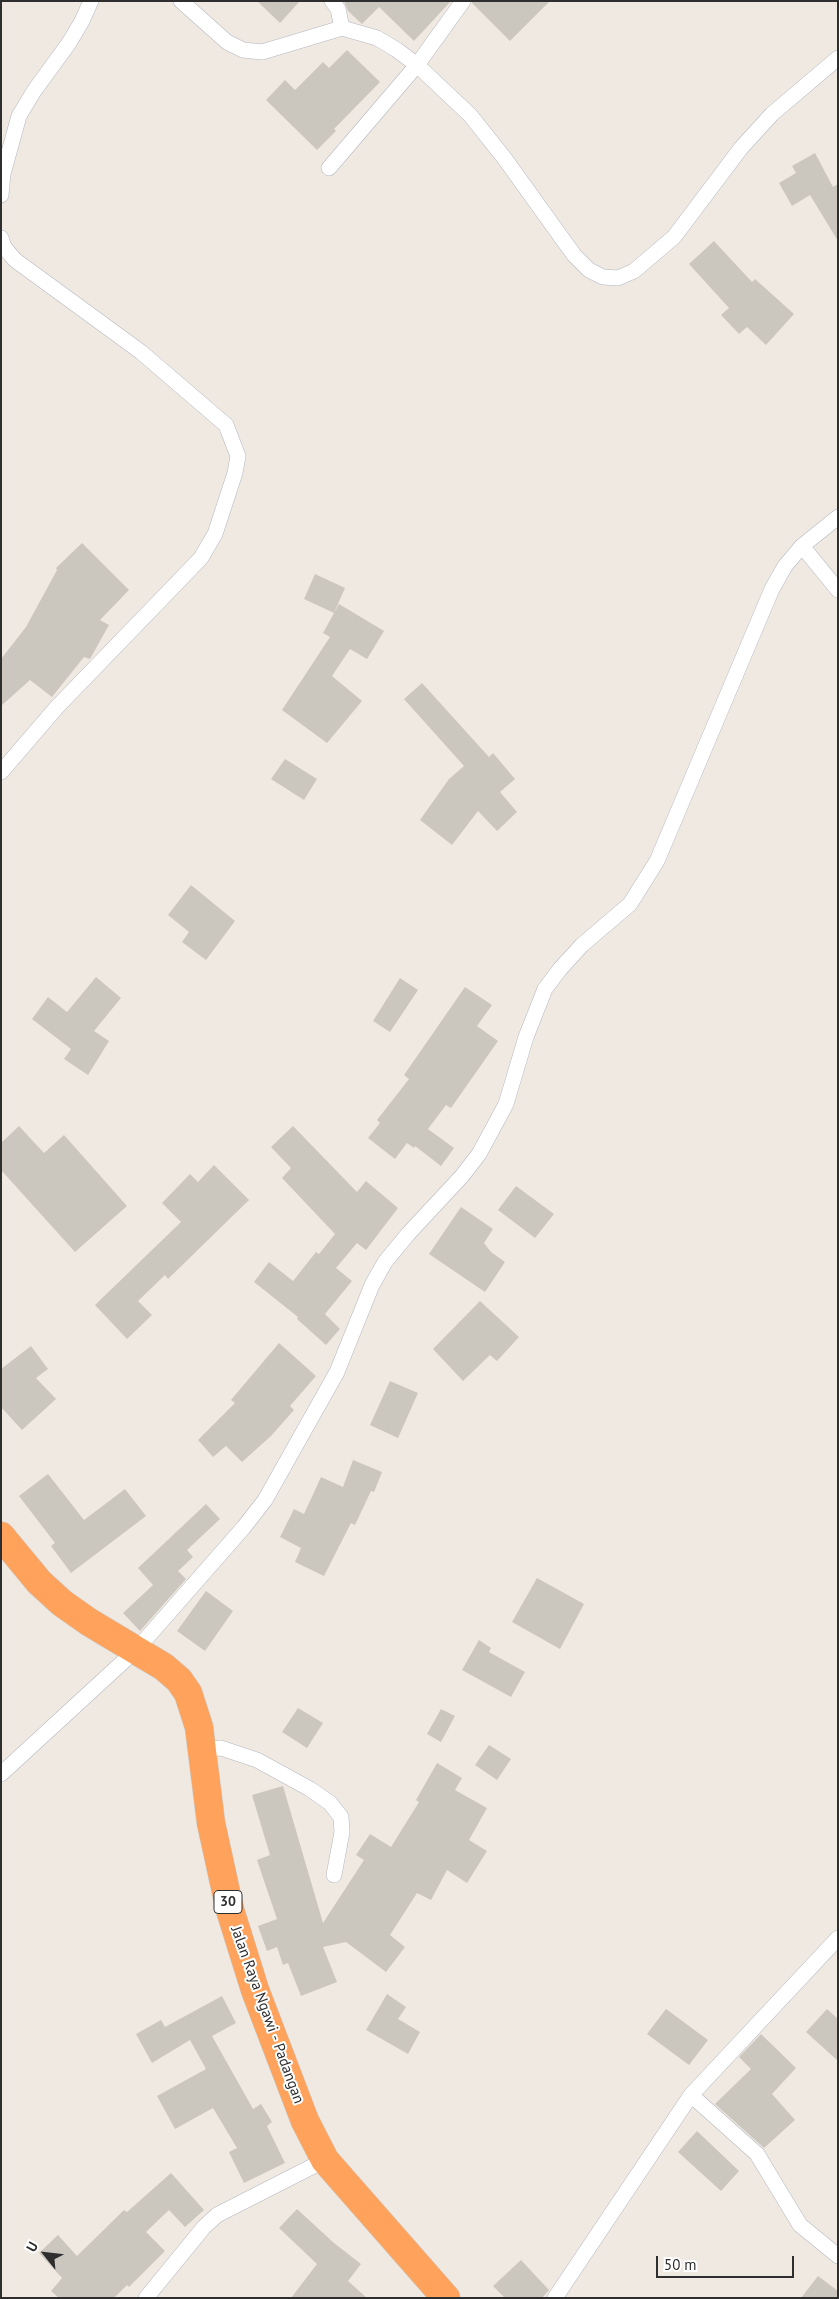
<!DOCTYPE html>
<html>
<head>
<meta charset="utf-8">
<style>
	body { margin:0 }
	#map { position:relative; width:839px; height:2299px; overflow:hidden; background:#efe9e1; font-family:"PT Sans",sans-serif }
	canvas { display:block }
	.frame { position:absolute; inset:0; border:2px solid #2e2e2e; pointer-events:none }
	.north { position:absolute; left:20px; top:2229px; width:50px; height:50px; -webkit-text-stroke:4px #fff; paint-order:stroke; rotate:299deg; font-size:14px; font-weight:700; line-height:20px; text-align:center; color:#2e2e2e }
	.north::after { content:''; display:block; margin:auto; width:18px; height:22px; background:#2e2e2e; clip-path:polygon(50% 0,100% 100%,50% 72%,0 100%) }
	.scale { position:absolute; left:656px; top:2256px; width:138px; height:22px; box-sizing:border-box; border:2px solid #2e2e2e; border-top:0; padding-left:6px; font-size:15px; line-height:18px; white-space:nowrap; color:#2e2e2e; -webkit-text-stroke:4px #fff; paint-order:stroke }
</style>
</head>
<body>
<div id="map">
<canvas width="839" height="2299"></canvas>
<div class="frame"></div>
<div class="north">U</div>
<div class="scale">50 m</div>
</div>
<script>
const ctx = document.querySelector('canvas').getContext('2d');
ctx.lineJoin = 'round';
function fillPath(path, color) { ctx.fillStyle = color; ctx.fill(path, 'evenodd'); }
const poly = rows => new Path2D(rows.map(r => 'M' + r).join(''));
function stroke(path, color, width, dash) { ctx.strokeStyle = color; ctx.lineWidth = width; ctx.lineCap = dash ? 'butt' : 'round'; ctx.setLineDash(dash || []); ctx.stroke(path); }
function write(font, color, halo, rows, align = 'center') {
  ctx.font = font + ' "PT Sans",sans-serif'; ctx.lineWidth = 4; ctx.setLineDash([]); ctx.textBaseline = 'middle'; ctx.strokeStyle = halo; ctx.fillStyle = color; for (const [text, x, y, turn = 0] of rows) {
    ctx.save(); ctx.translate(x, y); ctx.rotate((+turn || 0) * Math.PI / 180); ctx.textAlign = isNaN(turn) ? turn : align; if (halo) ctx.strokeText(text, 0, 0); ctx.fillText(text, 0, 0); ctx.restore();
  }
}
const building = poly([
	[257,1,300,1,280,23],
	[344,1,451,1,414,41,379,7,362,24,348,11],
	[472,1,550,1,510,41,472,3],
	[347,50,380,82,334,129,336,131,317,150,266,100,285,80,295,90,323,62,329,68],
	[815,153,833,187,838,184,838,241,810,195,792,206,779,183,796,173,792,166],
	[714,241,752,282,755,279,794,314,766,345,747,327,739,334,721,315,729,308,689,264],
	[82,543,129,590,100,620,109,625,90,659,84,657,52,697,30,680,1,706,1,659,26,627,57,570,56,568],
	[315,574,345,588,334,613,304,599],
	[339,604,384,631,367,659,350,649,332,676,362,701,327,743,282,710,330,637,323,633],
	[422,683,489,757,493,753,515,779,500,792,517,812,497,831,478,811,452,845,420,820,449,779,464,766,404,699],
	[285,759,317,779,304,800,271,779],
	[191,885,235,921,206,960,182,942,189,932,168,915],
	[96,977,121,998,94,1031,109,1041,88,1075,64,1059,71,1049,32,1019,48,997,67,1012],
	[400,978,418,990,390,1032,373,1021],
	[465,987,492,1005,477,1026,498,1041,451,1108,446,1105,428,1129,454,1148,441,1166,415,1146,414,1148,407,1143,395,1159,368,1138,380,1123,377,1120,409,1079,404,1075],
	[19,1126,44,1153,64,1135,127,1206,75,1252,1,1170,1,1143],
	[293,1126,357,1192,366,1181,398,1208,366,1250,357,1243,336,1268,352,1281,325,1314,340,1329,326,1345,297,1319,298,1317,254,1282,269,1262,293,1281,316,1252,319,1254,335,1234,282,1178,291,1168,271,1147],
	[214,1165,249,1200,168,1279,165,1275,138,1301,152,1315,127,1339,95,1305,181,1222,162,1203,190,1174,198,1182],
	[516,1186,554,1214,535,1238,498,1210],
	[461,1207,493,1229,484,1243,491,1252,505,1262,485,1292,429,1254],
	[480,1301,519,1337,497,1361,490,1355,463,1381,433,1349],
	[279,1343,316,1376,290,1406,294,1410,271,1436,242,1462,226,1446,213,1457,198,1440,235,1403,231,1400],
	[31,1346,48,1369,36,1378,56,1399,22,1430,1,1407,1,1369],
	[390,1381,418,1393,398,1438,370,1425],
	[353,1460,382,1472,374,1492,371,1491,355,1525,351,1523,324,1576,295,1562,301,1548,280,1537,294,1509,304,1514,321,1477,343,1487],
	[48,1474,84,1520,125,1489,146,1516,71,1573,51,1546,55,1543,19,1496],
	[206,1504,220,1519,187,1550,193,1557,178,1571,186,1579,140,1631,123,1613,153,1585,138,1568],
	[537,1578,584,1604,560,1649,512,1622],
	[206,1591,233,1611,205,1651,177,1631],
	[479,1640,491,1648,489,1652,525,1672,511,1697,462,1670],
	[298,1708,323,1723,307,1748,282,1732],
	[441,1709,455,1716,441,1742,427,1734],
	[489,1745,511,1759,497,1780,475,1765],
	[437,1763,462,1778,455,1790,487,1808,469,1840,487,1851,467,1883,447,1870,431,1900,417,1893,390,1935,405,1947,386,1972,346,1942,323,1947,337,1982,301,1996,288,1963,283,1965,277,1947,267,1951,258,1926,277,1919,257,1860,270,1855,252,1795,283,1786,323,1923,364,1860,356,1855,370,1834,391,1847,419,1802,416,1800],
	[387,1994,406,2007,398,2019,420,2032,408,2054,366,2030],
	[222,1996,236,2023,212,2036,253,2109,261,2104,272,2122,267,2126,285,2163,244,2183,229,2152,237,2148,213,2108,175,2129,157,2096,206,2069,190,2040,152,2063,136,2034,161,2020,165,2027],
	[666,2009,708,2040,689,2065,647,2034],
	[827,2009,838,2019,838,2061,806,2032],
	[761,2034,796,2068,772,2094,795,2120,764,2148,715,2104,751,2069,739,2057],
	[697,2131,739,2171,721,2191,678,2152],
	[171,2173,204,2210,185,2227,169,2210,146,2232,165,2251,129,2287,127,2285,114,2298,59,2298,51,2291,62,2278,39,2253,58,2235,77,2256,124,2210,127,2212],
	[297,2209,334,2243,361,2264,348,2281,367,2298,291,2298,317,2264,279,2228],
	[521,2260,549,2290,542,2298,505,2298,493,2286],
	[818,2276,838,2291,838,2298,801,2298]
]);
const street = poly([
	[181,1,227,42,243,50,262,52,342,28,377,38,397,50,417,65,470,115,505,159,574,255,589,270,603,277,618,278,634,271,674,237,741,148,772,114,838,58],
	[332,1,338,9,342,28],
	[329,168,417,65,463,1],
	[1,195,3,174,19,116,34,91,69,43,82,21,91,1],
	[1,238,4,247,15,260,141,352,226,425,238,456,235,473,215,534,201,558,57,707,1,772],
	[802,546,838,590],
	[202,1749,221,1748,257,1760,310,1789,330,1803,341,1817,342,1832,334,1875],
	[1,1774,137,1649,244,1527,265,1500,337,1372,372,1285,385,1262,408,1234,462,1176,479,1154,492,1130,506,1104,526,1037,545,989,560,969,582,945,630,904,657,861,772,589,785,566,802,546,838,517],
	[691,2095,757,2154,800,2225,838,2256],
	[146,2298,204,2227,217,2215,325,2160],
	[555,2298,691,2095,838,1938]
]);
const highway = poly([
	[1,1536,39,1582,62,1603,89,1622,164,1667,179,1680,188,1693,199,1727,211,1823,230,1910,255,1990,305,2121,325,2160,446,2298]
]);
const shields = [
	[228,1902,28]
];
const shieldNames = [
	["30",228,1902]
];
const streetNames = [
	["Jalan Raya Ngawi - Padangan",267,2015,70]
];
fillPath(building, '#cbc7bf');
stroke(street, '#b4b7c1', 16);
stroke(highway, '#c9c9c9', 29);
stroke(street, '#fff', 15);
stroke(highway, '#ffa35c', 28);
for (const [x, y, w] of shields) { const box = new Path2D(); box.roundRect(x - w / 2, y - 11.5, w, 23, 4); ctx.fillStyle = '#fff'; ctx.fill(box); stroke(box, '#2e2e2e', 1); }
write('bold 14px', '#2e2e2e', null, shieldNames);
write('15px', '#2e2e2e', '#fff', streetNames);
</script>
</body>
</html>
